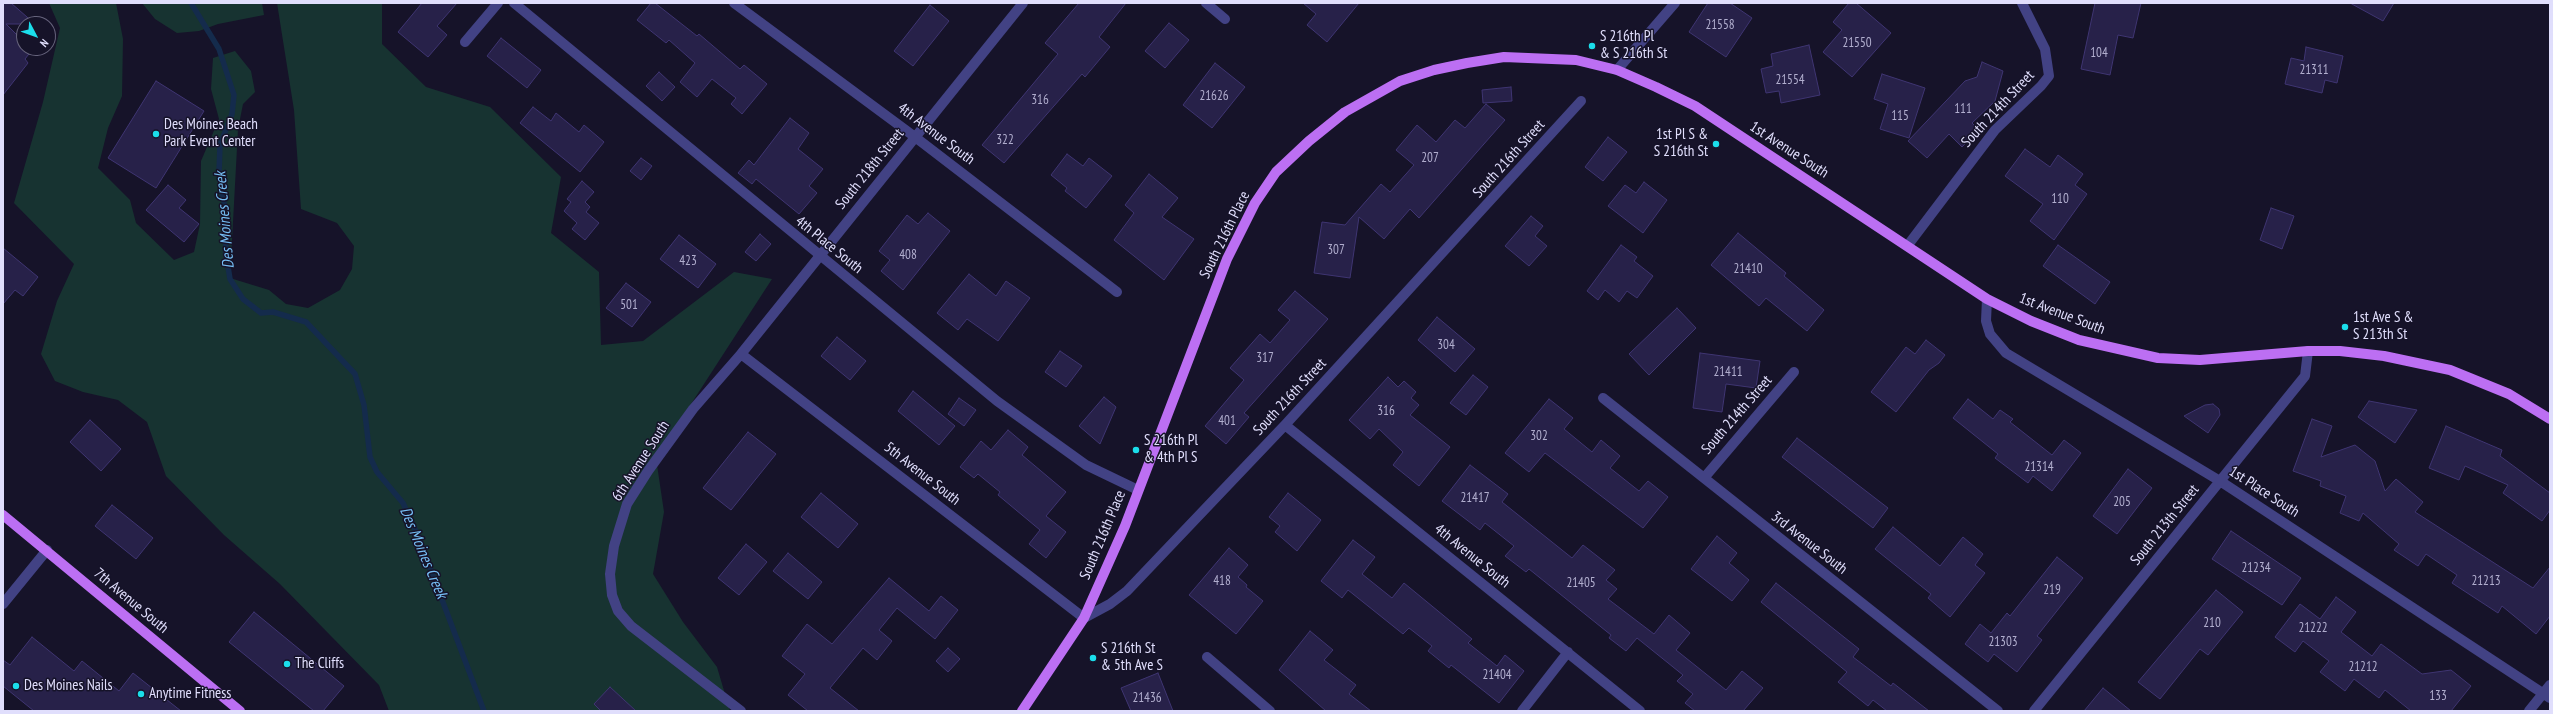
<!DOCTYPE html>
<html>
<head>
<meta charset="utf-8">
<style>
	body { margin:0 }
	#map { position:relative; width:2553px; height:714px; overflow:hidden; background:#161329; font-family:"PT Sans Narrow",sans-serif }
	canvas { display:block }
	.frame { position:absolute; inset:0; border:4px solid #e0defc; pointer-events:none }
	.north { position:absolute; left:16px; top:16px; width:40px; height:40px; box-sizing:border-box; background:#161329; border:1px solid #67647d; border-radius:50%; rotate:131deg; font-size:11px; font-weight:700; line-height:16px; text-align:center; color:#e0defc }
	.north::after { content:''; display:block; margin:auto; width:14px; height:18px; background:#1bdeeb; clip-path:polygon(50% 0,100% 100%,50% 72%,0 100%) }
</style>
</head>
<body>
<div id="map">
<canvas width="2553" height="714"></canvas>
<div class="frame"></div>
<div class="north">N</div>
</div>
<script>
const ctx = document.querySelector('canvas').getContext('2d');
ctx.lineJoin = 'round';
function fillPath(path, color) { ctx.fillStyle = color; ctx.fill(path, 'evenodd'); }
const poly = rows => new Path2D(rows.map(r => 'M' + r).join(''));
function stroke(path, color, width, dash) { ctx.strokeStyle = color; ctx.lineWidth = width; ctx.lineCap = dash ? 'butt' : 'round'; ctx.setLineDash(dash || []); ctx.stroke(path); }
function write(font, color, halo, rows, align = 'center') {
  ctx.font = font + ' "PT Sans Narrow",sans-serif'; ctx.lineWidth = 3; ctx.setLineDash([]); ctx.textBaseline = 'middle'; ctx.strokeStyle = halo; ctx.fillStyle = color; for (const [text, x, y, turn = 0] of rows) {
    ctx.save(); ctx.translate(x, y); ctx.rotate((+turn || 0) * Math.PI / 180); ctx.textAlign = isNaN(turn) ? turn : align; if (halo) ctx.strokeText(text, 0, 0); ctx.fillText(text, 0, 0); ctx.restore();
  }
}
const green = poly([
	[49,3,116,3,123,39,122,96,108,128,98,168,130,200,136,223,174,260,194,252,200,224,201,161,219,119,211,89,213,58,235,51,251,71,255,92,243,104,238,129,230,278,269,290,286,304,308,308,340,290,352,269,354,246,337,223,301,209,294,110,277,3,382,3,382,44,426,87,490,107,561,177,551,233,599,272,601,345,643,341,734,272,772,279,656,458,664,512,653,574,683,622,717,667,730,711,389,711,379,685,280,584,224,535,166,476,147,422,118,400,83,392,55,381,41,354,57,301,74,264,14,203,43,102,60,28],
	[142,3,262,3,264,15,218,24,199,31,177,33,155,19]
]);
const stream = poly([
	[191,3,219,49,234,95,232,114,220,145,219,173,225,208,226,254,230,279,243,299,261,313,273,312,306,322,355,374,364,405,370,457,377,472,403,503,418,536,484,711]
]);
const building = poly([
	[3,3,11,3,35,24,6,24,24,42,24,48,32,50,25,59,28,63,3,95,3,3],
	[422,3,457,3,437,26,447,35,428,57,398,32,422,3],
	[651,3,655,3,697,36,699,34,740,69,744,65,767,84,742,114,731,104,736,98,712,79,697,97,680,82,695,63,669,40,666,43,637,20,651,3],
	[1079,3,1126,3,1099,37,1110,47,1085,77,1082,74,1004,163,982,145,1058,54,1045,43,1079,3],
	[1303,3,1359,3,1327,42,1307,25,1316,14,1303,3],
	[1708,3,1730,3,1752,18,1726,57,1689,32,1708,3],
	[1849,3,1856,3,1891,33,1852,77,1823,52,1842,30,1833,22,1849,3],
	[2095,3,2141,3,2133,38,2118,35,2110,75,2081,69,2095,3],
	[2350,3,2394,3,2383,21,2350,3],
	[930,5,949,21,913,66,894,51,930,5],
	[1169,23,1189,40,1165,68,1145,51,1169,23],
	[501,38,541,70,527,88,487,56,501,38],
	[1809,45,1820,95,1781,103,1779,91,1766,93,1761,69,1773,66,1771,54,1809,45],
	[2306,47,2343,56,2337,83,2325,80,2322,93,2285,84,2291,58,2304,61,2306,47],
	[1982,62,2003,71,1995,101,1972,123,1979,130,1962,147,1949,134,1927,158,1908,141,1965,81,1977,77,1982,62],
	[1215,63,1245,87,1212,128,1183,105,1215,63],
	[659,72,675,87,662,101,646,86,659,72],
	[1882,74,1925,88,1909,138,1880,129,1888,104,1874,99,1882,74],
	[156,81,204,111,156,188,108,158,156,81],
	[1511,87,1512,101,1483,103,1482,90,1511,87],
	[1486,104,1505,120,1419,218,1410,209,1384,239,1359,217,1350,278,1314,273,1322,222,1345,225,1381,184,1390,192,1414,165,1396,150,1417,125,1436,142,1455,120,1465,128,1486,104],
	[533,107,551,121,556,113,579,132,584,125,604,142,580,172,520,123,533,107],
	[790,118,809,133,798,149,823,169,809,186,817,193,799,214,756,179,752,184,738,173,749,160,754,165,790,118],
	[1608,137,1627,152,1603,181,1585,167,1608,137],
	[2025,149,2050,167,2058,155,2083,174,2075,185,2087,194,2054,240,2030,221,2043,204,2005,176,2025,149],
	[1067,154,1083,166,1089,158,1112,176,1086,208,1065,191,1067,188,1051,175,1067,154],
	[641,158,652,166,641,180,630,171,641,158],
	[1149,174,1178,198,1162,217,1194,239,1164,280,1114,240,1134,213,1125,205,1149,174],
	[582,181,594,192,585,202,590,207,586,212,599,223,585,240,572,229,577,223,564,211,571,202,567,199,582,181],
	[1644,182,1667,200,1643,233,1608,206,1625,185,1636,193,1644,182],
	[168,185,186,200,179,208,199,224,184,242,146,210,168,185],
	[2271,208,2294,216,2282,249,2260,240,2271,208],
	[928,213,950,231,903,290,881,271,890,260,879,251,907,215,918,224,928,213],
	[1531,216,1543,226,1535,236,1547,246,1529,266,1505,246,1531,216],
	[1738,233,1786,273,1784,276,1824,310,1807,331,1766,298,1759,306,1711,265,1738,233],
	[760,234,771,244,756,261,745,252,760,234],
	[679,235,716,264,698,288,660,259,679,235],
	[1621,245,1637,257,1634,261,1653,276,1637,298,1627,291,1619,302,1605,290,1598,300,1587,291,1621,245],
	[2058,245,2110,282,2095,304,2043,266,2058,245],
	[3,248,38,277,23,296,15,290,3,304,3,248],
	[969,274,996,296,1006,281,1030,298,998,341,967,319,958,330,937,313,969,274],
	[626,283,651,302,632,327,606,308,626,283],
	[1295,291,1328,319,1244,413,1249,417,1226,444,1205,426,1244,380,1230,368,1260,334,1270,343,1290,320,1278,310,1295,291],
	[1677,308,1696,328,1649,375,1629,354,1677,308],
	[1437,317,1475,349,1455,372,1418,340,1437,317],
	[837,337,866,361,850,380,821,356,837,337],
	[1926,340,1945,355,1939,363,1929,370,1896,412,1871,392,1906,347,1915,354,1926,340],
	[1060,351,1082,366,1066,387,1045,372,1060,351],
	[1700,353,1760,361,1756,388,1726,384,1722,412,1693,408,1700,353],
	[1473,375,1488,387,1466,415,1450,403,1473,375],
	[1388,377,1398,387,1404,381,1416,392,1411,398,1419,405,1410,415,1450,447,1419,486,1393,465,1403,452,1379,429,1370,439,1349,420,1388,377],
	[913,391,955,426,939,445,898,411,913,391],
	[1104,397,1116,407,1100,444,1079,426,1104,397],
	[959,398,976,410,964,426,948,414,959,398],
	[1549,399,1573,418,1564,429,1592,452,1601,440,1620,456,1610,468,1639,491,1648,481,1668,497,1643,528,1545,453,1529,472,1505,453,1549,399],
	[1968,399,1993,419,2000,410,2013,419,2010,422,2052,455,2064,440,2081,453,2052,491,2033,476,2028,483,1995,458,1998,454,1953,418,1968,399],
	[2369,401,2417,410,2395,443,2358,417,2369,401],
	[2213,404,2219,409,2220,415,2208,433,2184,416,2205,405,2213,404],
	[2312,419,2332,426,2321,457,2355,445,2375,461,2385,491,2396,479,2423,502,2415,512,2533,588,2550,567,2550,616,2536,634,2502,606,2498,613,2452,583,2457,575,2426,554,2418,566,2394,550,2399,544,2363,513,2359,521,2340,513,2346,496,2320,486,2321,481,2293,471,2312,419],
	[90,420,121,449,101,471,70,442,90,420],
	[2446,426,2502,450,2500,456,2550,493,2550,510,2542,521,2503,493,2508,485,2465,466,2459,480,2429,468,2446,426],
	[1008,430,1028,447,1022,455,1066,492,1046,516,1066,532,1046,558,1029,544,1040,530,998,495,1000,492,978,474,974,478,960,467,981,441,991,450,1008,430],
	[748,432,776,454,731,510,703,488,748,432],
	[1797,438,1888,508,1873,528,1782,457,1797,438],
	[1470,465,1508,494,1502,502,1572,558,1583,545,1615,570,1606,580,1617,589,1608,599,1654,634,1669,615,1690,633,1676,650,1726,690,1742,671,1763,688,1743,711,1695,711,1685,703,1693,694,1677,681,1683,675,1637,638,1626,651,1609,638,1611,635,1529,569,1526,572,1505,556,1514,546,1485,523,1480,530,1442,501,1470,465],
	[2128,469,2152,488,2117,534,2093,516,2128,469],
	[821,493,858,524,838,548,801,517,821,493],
	[1288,493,1321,520,1297,551,1275,532,1280,526,1269,517,1288,493],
	[112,505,153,538,136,559,95,526,112,505],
	[1893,527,1940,566,1963,537,1983,554,1975,565,1985,573,1950,617,1928,598,1931,594,1875,549,1893,527],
	[2231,531,2301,578,2282,605,2212,559,2231,531],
	[1717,536,1737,553,1729,563,1749,580,1732,601,1691,569,1717,536],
	[1353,540,1375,557,1362,574,1392,598,1404,583,1472,639,1468,643,1497,666,1505,655,1524,671,1499,703,1451,665,1449,668,1428,651,1432,646,1409,628,1403,634,1348,590,1342,598,1321,581,1353,540],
	[746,544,767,562,739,595,718,578,746,544],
	[1229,548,1248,565,1238,577,1247,585,1246,587,1263,601,1236,634,1189,595,1229,548],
	[788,553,822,582,808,599,773,571,788,553],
	[2057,557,2083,578,2037,636,2042,640,2017,672,1994,654,1988,662,1965,644,1980,624,1991,633,2007,613,2010,616,2057,557],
	[889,578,929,611,941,596,958,610,935,639,897,608,879,630,892,641,877,660,863,648,830,688,859,711,808,711,788,695,805,674,782,656,807,624,832,644,889,578],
	[1776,583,1859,649,1853,657,1891,686,1893,683,1929,711,1887,711,1873,700,1868,706,1838,682,1847,672,1761,602,1776,583],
	[2216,590,2243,612,2208,655,2200,649,2160,699,2138,682,2216,590],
	[2336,597,2356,612,2341,632,2372,656,2381,644,2422,674,2451,670,2471,686,2451,711,2411,711,2385,690,2379,698,2354,679,2345,691,2320,672,2329,661,2303,641,2295,652,2275,637,2300,604,2320,619,2336,597],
	[254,612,344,686,323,711,314,711,229,642,254,612],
	[1310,631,1333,650,1324,660,1356,685,1349,694,1371,711,1326,711,1279,670,1310,631],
	[32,637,74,671,82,661,119,691,133,673,181,711,34,711,3,686,3,660,10,665,32,637],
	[948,648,960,659,948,672,936,661,948,648],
	[1158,673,1173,711,1131,711,1121,688,1158,673],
	[610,687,636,711,601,711,594,704,610,687],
	[2103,688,2131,711,2084,711,2103,688]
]);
const minor = poly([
	[514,3,997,401,1086,465,1138,490],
	[734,3,915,137,1117,292],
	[1206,3,1225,19],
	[465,42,498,3],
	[1617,70,1675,3],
	[1908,245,1995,130,2041,86,2049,76,2045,49,2022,3],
	[1987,299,1986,321,1990,334,2006,353,2220,481,2550,698],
	[741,354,1084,618,1110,604,1127,591,1285,425,1581,101],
	[1603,398,1998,711],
	[1285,425,1640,711],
	[1704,478,1794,372],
	[3,604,47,550],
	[1207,657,1270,711],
	[741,711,631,626,618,611,612,595,610,574,614,546,627,504,648,471,693,409,741,354,1023,3],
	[1522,711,1568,652],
	[2034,711,2305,376,2308,351],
	[2529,711,2550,685]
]);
const major = poly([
	[3,515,240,711],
	[1022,711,1084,618,1125,526,1227,259,1255,203,1276,172,1309,141,1345,112,1400,81,1434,70,1467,63,1504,57,1576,60,1617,70,1656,87,1695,106,1987,299,2031,321,2079,340,2158,358,2200,360,2308,351,2340,351,2384,356,2450,370,2509,394,2550,419]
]);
const markers = [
	[1592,46,4,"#1bdeeb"],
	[156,134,4,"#1bdeeb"],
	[1716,144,4,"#1bdeeb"],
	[2345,327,4,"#1bdeeb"],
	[1136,450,4,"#1bdeeb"],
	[1093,658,4,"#1bdeeb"],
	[287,664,4,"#1bdeeb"],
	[16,686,4,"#1bdeeb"],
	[141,694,4,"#1bdeeb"]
];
const numberNames = [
	["21558",1720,25],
	["21550",1857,43],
	["104",2099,53],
	["21311",2314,70],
	["21554",1790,80],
	["21626",1214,96],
	["316",1040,100],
	["111",1963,109],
	["115",1900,116],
	["322",1005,140],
	["207",1430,158],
	["110",2060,199],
	["307",1336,250],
	["408",908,255],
	["423",688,261],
	["21410",1748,269],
	["501",629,305],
	["304",1446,345],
	["317",1265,358],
	["21411",1728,372],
	["316",1386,411],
	["401",1227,421],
	["302",1539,436],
	["21314",2039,467],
	["21417",1475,498],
	["205",2122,502],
	["21234",2256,568],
	["418",1222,581],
	["21213",2486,581],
	["21405",1581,583],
	["219",2052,590],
	["210",2212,623],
	["21222",2313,628],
	["21303",2003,642],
	["21212",2363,667],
	["21404",1497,675],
	["133",2438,696],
	["21436",1147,698]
];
const poiNames = [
	["S 216th Pl",1600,37],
	["& S 216th St",1600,54],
	["Des Moines Beach",164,125],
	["Park Event Center",164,142],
	["1st Pl S &",1708,135,"right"],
	["S 216th St",1708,152,"right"],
	["1st Ave S &",2353,318],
	["S 213th St",2353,335],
	["S 216th Pl",1144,441],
	["& 4th Pl S",1144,458],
	["S 216th St",1101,649],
	["& 5th Ave S",1101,666],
	["The Cliffs",295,664],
	["Des Moines Nails",24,686],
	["Anytime Fitness",149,694]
];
const streetNames = [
	["South 214th Street",1998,109,-47],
	["4th Avenue South",936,134,37],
	["1st Avenue South",1789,150,33],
	["South 216th Street",1509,159,-48],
	["South 218th Street",870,169,-51],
	["South 216th Place",1225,235,-64],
	["4th Place South",829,245,39],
	["1st Avenue South",2062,314,21],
	["South 216th Street",1290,397,-47],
	["South 214th Street",1737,415,-49],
	["6th Avenue South",641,461,-57],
	["5th Avenue South",922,474,38],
	["1st Place South",2264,492,33],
	["South 213th Street",2165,525,-51],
	["South 216th Place",1103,535,-67],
	["3rd Avenue South",1809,543,38],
	["4th Avenue South",1472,556,39],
	["7th Avenue South",131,601,40]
];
const waterNames = [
	["Des Moines Creek",225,220,-95],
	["Des Moines Creek",423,553,67]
];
fillPath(green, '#173331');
stroke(stream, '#142b4c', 5.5);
fillPath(building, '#272149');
stroke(building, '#3f3572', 1);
stroke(minor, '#424284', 10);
stroke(major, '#bc6ff3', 10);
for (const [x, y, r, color] of markers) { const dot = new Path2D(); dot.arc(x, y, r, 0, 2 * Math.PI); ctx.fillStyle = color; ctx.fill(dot); stroke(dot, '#161329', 1.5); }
write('13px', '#b2afcf', null, numberNames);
write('15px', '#e0defc', '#161329', poiNames, 'left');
write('15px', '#e0defc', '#161329', streetNames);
write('italic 16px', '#75bdf3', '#161329', waterNames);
</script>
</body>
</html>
